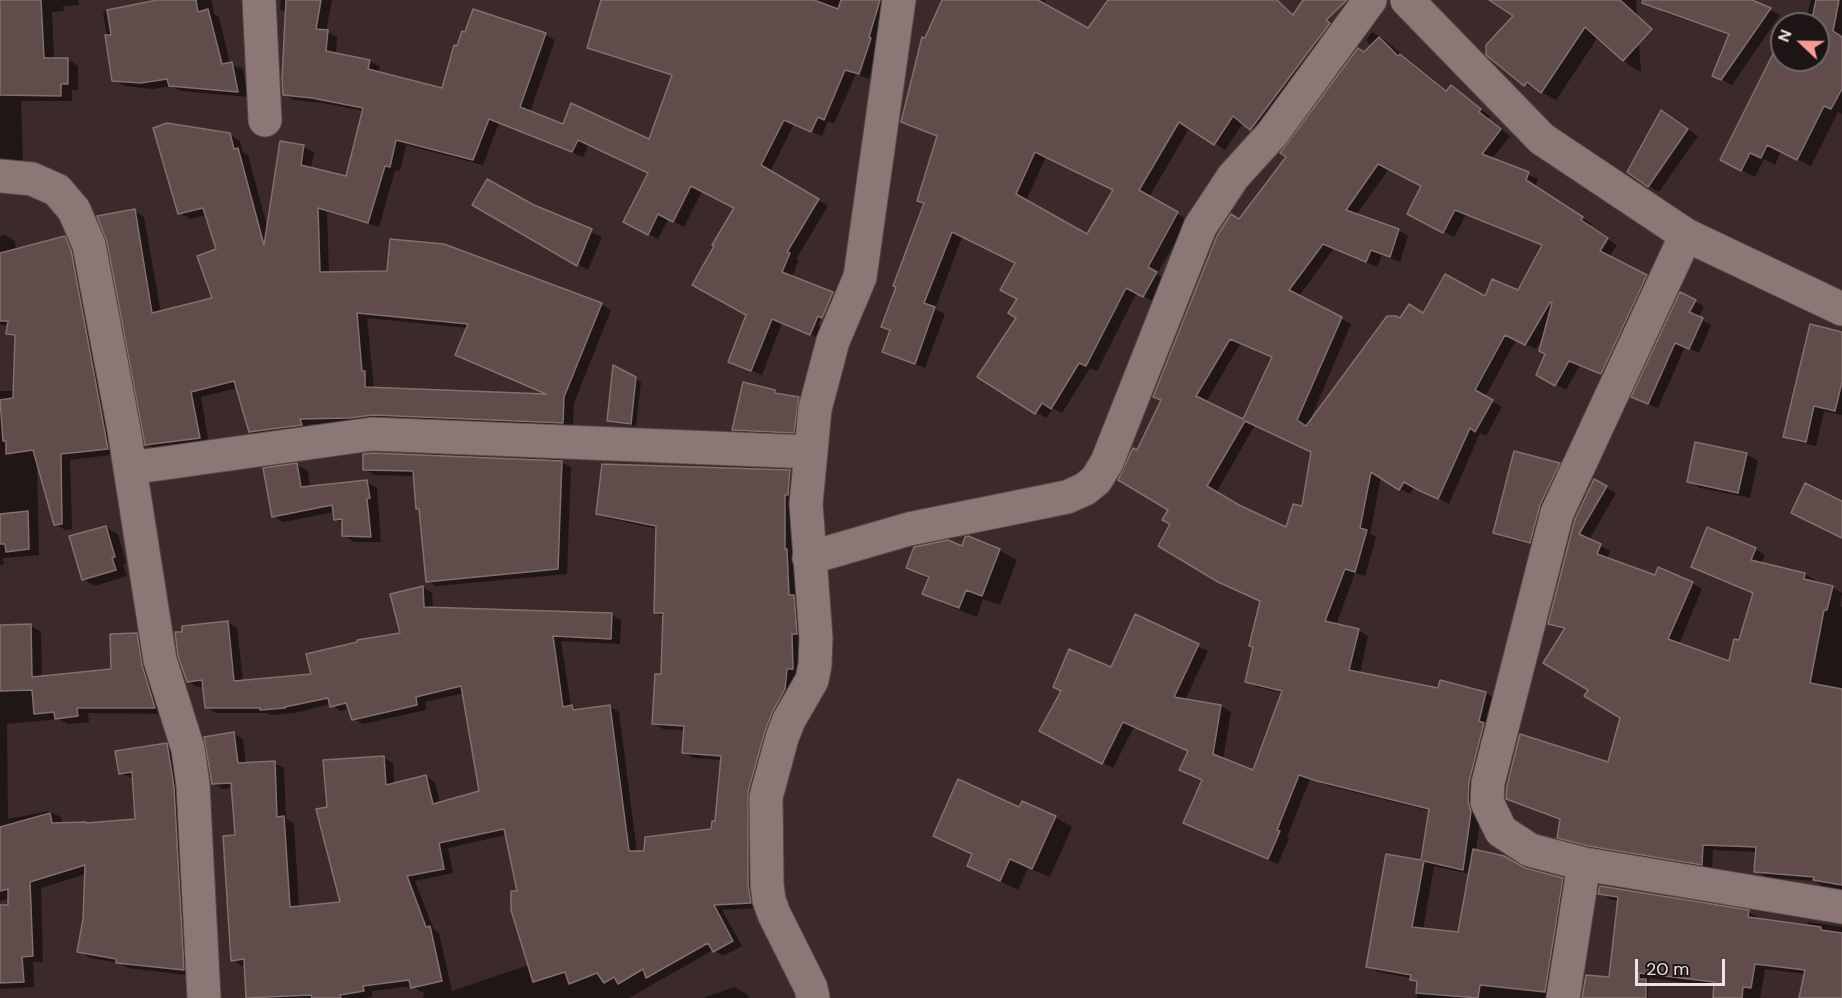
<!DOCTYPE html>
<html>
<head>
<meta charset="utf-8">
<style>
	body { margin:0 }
	#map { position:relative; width:1842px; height:998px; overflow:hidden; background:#3b2a29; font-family:"DM Sans",sans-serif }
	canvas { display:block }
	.north { position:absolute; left:1770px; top:12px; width:60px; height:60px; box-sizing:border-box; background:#1d1515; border:2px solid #706767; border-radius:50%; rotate:292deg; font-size:16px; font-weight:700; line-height:24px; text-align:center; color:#ede1e1 }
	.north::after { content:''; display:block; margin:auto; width:21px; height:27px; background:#f59b98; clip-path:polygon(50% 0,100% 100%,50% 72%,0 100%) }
	.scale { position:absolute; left:1635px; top:959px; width:90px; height:27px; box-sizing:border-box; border:3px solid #ede1e1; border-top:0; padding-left:8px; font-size:18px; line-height:21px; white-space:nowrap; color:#ede1e1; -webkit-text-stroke:4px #1d1515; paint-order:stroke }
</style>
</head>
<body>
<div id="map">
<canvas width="1842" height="998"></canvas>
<div class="north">N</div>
<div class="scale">20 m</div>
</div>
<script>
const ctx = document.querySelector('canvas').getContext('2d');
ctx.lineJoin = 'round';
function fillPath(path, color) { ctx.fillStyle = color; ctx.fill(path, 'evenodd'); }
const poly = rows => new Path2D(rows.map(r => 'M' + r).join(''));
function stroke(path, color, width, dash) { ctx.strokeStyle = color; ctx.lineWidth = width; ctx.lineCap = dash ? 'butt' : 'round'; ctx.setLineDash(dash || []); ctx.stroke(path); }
const shadow = poly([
	[0,0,79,0,79,5,63,6,64,11,52,12,54,59,68,59,78,66,78,90,72,90,72,101,21,101,23,160,0,162],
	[154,0,212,0,214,14,219,17,230,64,243,69,248,97,181,91,171,86,153,89,125,86,114,80,103,12,154,2],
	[281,0,332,0,326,31,337,37,336,55,370,61,380,67,378,73,443,90,545,35,555,40,530,112,564,126,650,141,673,76,599,53,589,47,604,0,891,0,881,45,869,79,856,74,834,124,828,121,822,136,794,124,770,172,828,206,796,259,799,260,792,277,831,293,818,325,821,326,834,294,843,299,821,339,782,323,762,375,729,361,748,314,735,208,702,191,684,227,668,219,658,239,635,227,650,173,589,144,583,157,499,123,483,165,406,145,400,171,395,170,379,227,327,212,329,273,601,304,611,310,574,403,573,428,310,424,311,430,260,437,250,431,237,388,201,397,209,444,157,450,147,444,109,241,134,211,144,217,161,313,214,299,218,250,207,215,190,219,180,213,230,135,240,141,243,152,248,155,268,230,303,147,314,152,311,169,348,178,364,111,323,103,294,100,284,94,287,13,280,9],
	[367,318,468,328,466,360,549,396,374,389],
	[944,0,1046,0,1043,4,1088,30,1110,0,1278,0,1329,45,1261,135,1243,123,1225,150,1190,127,1149,197,1188,220,1157,274,1166,280,1154,302,1137,292,1097,371,1090,368,1062,413,1053,408,1046,418,979,377,1018,318,1017,263,962,237,935,309,945,314,925,368,884,351,891,331,883,326,926,204,918,200,938,137,903,122],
	[1046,157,1114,190,1087,236,1026,201],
	[1492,0,1636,0,1641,72,1629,65,1598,37,1556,100,1519,80,1515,16],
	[1658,0,1749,0,1780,15,1732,85,1714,75,1730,35,1665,13,1655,7],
	[1811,0,1842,0,1842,114,1838,112,1811,166,1781,151,1775,165,1764,159,1755,177,1735,167,1782,40,1782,60,1818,60,1818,24,1790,24,1805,23],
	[1372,32,1382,38,1448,91,1460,95,1490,116,1488,119,1510,136,1492,159,1538,179,1535,187,1592,224,1590,227,1617,245,1609,257,1656,282,1611,379,1580,365,1566,390,1538,374,1547,354,1544,334,1536,349,1516,340,1485,397,1502,407,1486,436,1480,433,1449,504,1415,486,1410,494,1381,477,1370,534,1376,537,1365,576,1355,573,1336,625,1358,630,1368,636,1360,674,1439,690,1441,682,1486,693,1496,699,1476,851,1525,870,1562,879,1572,885,1555,998,1417,998,1418,983,1412,978,1378,972,1368,966,1422,862,1430,811,1329,786,1310,779,1287,837,1289,838,1278,864,1195,828,1204,781,1190,751,1134,727,1113,768,1051,736,1112,669,1136,616,1208,651,1185,700,1221,706,1231,712,1223,760,1254,772,1282,693,1257,687,1247,681,1261,601,1172,524,1170,509,1137,452,1163,400,1240,220,1404,88,1366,40],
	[1389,169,1423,186,1419,219,1454,237,1466,215,1543,246,1519,292,1485,298,1428,318,1400,320,1309,423,1351,324,1299,296,1334,248,1377,267,1382,255,1400,262,1408,236,1398,230,1356,215],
	[1240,344,1273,357,1244,421,1206,402],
	[1255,425,1313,452,1303,508,1287,529,1216,493],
	[1434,866,1470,874,1460,934,1423,930],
	[1672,118,1698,136,1659,192,1649,186],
	[474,204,533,207,602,237,588,270],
	[5,235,15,241,16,250,64,237,75,243,118,454,70,460,72,529,65,530,55,524,37,465,39,555,3,558,4,564,0,565,0,391,15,391,16,338,7,333,8,325,0,325,0,236],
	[66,243,69,243,75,257,73,258],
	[1696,302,1704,307,1698,318,1711,325,1699,353,1685,347,1658,408,1642,402,1684,318,1687,320],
	[1842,334,1842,415,1824,411,1816,446,1795,441,1785,436],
	[615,367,641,382,636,426,614,423,608,420],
	[775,391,783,396,798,399,810,405,806,438,745,436,733,429],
	[1746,454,1758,461,1750,498,1700,488,1689,481],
	[561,462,571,467,567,574,436,586,427,581,421,510,415,476,374,475,364,469],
	[1559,464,1569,470,1540,547,1505,538,1495,533],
	[297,465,308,471,310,488,367,482,377,488,381,542,354,542,344,535,344,524,335,519,335,512,283,522,273,516],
	[603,465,790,471,799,477,802,674,796,674,794,694,759,908,722,910,742,946,723,956,713,950,629,998,423,998,424,992,421,992,412,986,372,991,372,996,366,998,247,998,246,965,242,966,233,960,236,836,233,788,223,789,213,783,234,734,243,739,246,764,274,763,284,768,286,819,294,823,299,908,342,904,328,809,384,758,393,763,394,784,426,777,435,782,440,803,481,792,464,693,425,702,426,710,363,724,353,719,350,709,340,711,331,704,294,713,271,715,267,713,216,713,206,707,204,686,197,687,188,681,184,633,228,622,237,628,243,681,313,676,401,634,423,587,432,593,433,608,612,615,621,620,620,644,561,641,571,706,579,711,610,707,619,712,637,852,645,852,712,830,716,823,723,760,693,758,684,752,685,730,663,729,653,724,663,676,665,618,656,613,658,529,607,518,597,513],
	[506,835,519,893,529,965,452,991,439,933,434,930,415,881,453,873,448,848],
	[1594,481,1616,493,1589,540,1610,551,1607,559,1655,577,1692,583,1702,589,1679,644,1730,663,1740,642,1755,594,1703,572,1755,549,1765,555,1761,564,1805,574,1815,580,1814,583,1833,588,1842,593,1840,606,1842,607,1842,891,1824,888,1815,881,1766,877,1755,871,1757,852,1713,850,1712,869,1599,851,1569,843,1559,837,1561,820,1518,804,1508,798,1609,763,1621,718,1590,690,1565,630,1550,623],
	[106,528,118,534,126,564,123,565,127,576,95,586,83,579],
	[963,547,999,550,1017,560,1000,605,983,599,977,617,942,603,924,593,929,579,908,567],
	[30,625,41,632,42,678,113,670,136,634,148,641,166,714,88,713,89,722,68,724,59,719,7,724,8,819,49,811,61,817,62,824,137,821,134,779,120,773,166,745,177,751,195,976,128,968,119,963,90,958,79,951,84,919,86,874,41,888,43,962,33,962,34,987,0,989,0,944,10,898,0,901,0,626],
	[1020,809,1055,817,1072,827,1050,877,1028,868,1018,890,969,865,973,855,935,836],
	[1600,893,1748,912,1759,918,1758,920,1807,927,1808,922,1842,927,1842,998,1801,998,1806,974,1765,969,1760,998,1714,998,1715,986,1649,978,1648,998,1584,998,1610,978,1619,901,1610,899],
	[734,987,748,995,749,998,704,998]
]);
const building = poly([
	[0,0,41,0,44,58,68,58,68,84,61,84,61,96,0,95,0,0],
	[157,0,196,0,198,12,208,9,222,64,232,62,238,92,169,86,167,79,141,83,112,81,105,35,111,35,107,10,157,0],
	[286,0,321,0,316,29,328,30,326,51,370,60,368,69,442,88,454,45,457,46,462,31,465,32,473,9,546,33,520,107,563,124,571,103,649,139,672,75,587,48,601,0,814,0,838,9,841,0,880,0,869,37,871,38,859,74,845,70,824,120,818,117,811,132,784,120,761,165,819,199,787,252,790,253,782,272,833,292,822,318,818,316,810,335,772,319,751,371,728,362,746,315,692,285,714,246,712,245,734,208,691,186,673,222,658,214,648,235,623,222,648,173,578,140,572,152,489,119,473,160,396,140,390,167,385,166,368,223,318,208,320,272,387,271,390,239,444,244,602,303,564,397,563,423,373,415,350,418,300,419,302,425,249,432,234,381,191,392,200,438,145,445,107,242,97,216,135,209,152,313,212,298,197,256,216,249,203,208,178,214,153,128,167,123,230,133,234,149,238,148,264,245,280,141,304,145,301,165,346,176,363,108,312,98,283,95,282,78,286,0],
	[357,313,468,324,455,355,546,394,365,387,365,371,362,371,357,313],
	[942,0,1038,0,1088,28,1108,0,1277,0,1293,15,1303,0,1347,0,1326,20,1330,23,1250,130,1233,116,1214,145,1179,122,1139,190,1178,212,1148,267,1157,272,1143,297,1126,288,1086,366,1079,363,1051,409,1042,403,1035,414,977,377,1016,318,1008,313,1017,299,1000,290,1015,263,952,232,924,303,935,307,915,364,882,352,890,330,881,327,896,287,893,286,924,203,917,201,937,136,901,122,922,37,925,38,942,0],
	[1035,152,1113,190,1087,234,1016,194,1035,152],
	[1489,0,1620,0,1652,29,1623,61,1585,27,1541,93,1527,82,1524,86,1486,55,1486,45,1513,16,1489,0],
	[1643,0,1752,0,1771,8,1721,80,1712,76,1729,34,1642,3,1643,0],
	[1816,0,1839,0,1833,31,1842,37,1842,89,1831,109,1824,106,1797,160,1767,145,1761,158,1750,153,1741,171,1720,160,1782,36,1782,60,1818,60,1818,24,1788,24,1792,16,1811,24,1816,0],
	[1379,37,1398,56,1400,54,1446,91,1451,85,1481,109,1479,112,1501,129,1482,154,1529,172,1526,180,1583,217,1581,220,1608,238,1600,251,1647,275,1601,374,1569,361,1555,386,1536,375,1545,354,1539,351,1552,303,1550,302,1525,345,1505,335,1475,390,1493,400,1475,432,1470,428,1438,499,1418,490,1404,482,1399,490,1371,472,1360,528,1367,530,1355,572,1345,569,1325,621,1359,629,1349,670,1438,688,1440,680,1486,692,1479,721,1484,723,1469,782,1468,801,1471,812,1463,870,1424,861,1412,927,1458,932,1473,849,1504,856,1525,868,1563,878,1545,992,1480,985,1478,998,1416,993,1417,981,1410,980,1411,975,1366,967,1386,854,1421,860,1429,809,1317,781,1299,775,1277,830,1280,831,1268,859,1183,823,1202,780,1179,770,1188,751,1123,722,1102,764,1039,731,1061,691,1053,687,1069,649,1111,667,1135,614,1199,644,1174,697,1221,705,1213,754,1253,770,1282,691,1245,682,1253,647,1249,646,1260,601,1218,582,1158,546,1170,524,1162,520,1168,510,1118,480,1133,448,1137,450,1161,400,1153,397,1217,236,1231,214,1239,219,1286,157,1280,153,1358,48,1364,52,1379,37],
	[1378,164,1421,186,1407,214,1443,233,1455,210,1542,245,1518,290,1492,279,1485,296,1445,274,1423,313,1409,304,1400,318,1396,316,1387,316,1306,426,1297,420,1342,317,1289,290,1323,244,1366,262,1371,250,1390,257,1399,229,1346,210,1378,164],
	[1230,339,1272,357,1243,419,1196,396,1230,339],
	[1245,421,1311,452,1302,506,1293,504,1286,527,1239,505,1207,486,1245,421],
	[1661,110,1688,129,1648,187,1627,172,1661,110],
	[487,179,534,205,592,229,577,266,472,205,487,179],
	[65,236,71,250,108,449,61,454,62,524,54,525,33,450,6,454,6,441,3,441,0,400,13,398,15,335,6,334,8,321,0,321,0,253,65,236],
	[1680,292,1696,300,1689,312,1703,318,1689,349,1675,343,1648,404,1631,397,1680,292],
	[1810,324,1842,332,1842,382,1835,411,1814,406,1806,442,1783,437,1810,324],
	[613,365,636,377,631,424,607,421,613,365],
	[743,382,775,390,775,393,799,397,794,433,732,430,743,382],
	[1695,442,1747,453,1738,493,1687,482,1695,442],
	[1514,451,1560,463,1540,505,1530,543,1493,533,1514,451],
	[373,453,562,461,558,569,426,582,419,509,416,509,413,471,363,470,363,454,373,453],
	[297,463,301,487,367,480,370,498,367,499,371,537,342,536,342,519,334,520,332,505,272,517,263,468,297,463],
	[602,464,790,470,788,495,785,495,785,549,787,549,789,595,794,595,797,634,792,634,793,669,787,669,785,689,773,711,765,731,748,792,748,884,751,903,714,905,733,941,713,952,708,943,646,978,643,969,618,984,614,977,604,983,597,973,569,984,565,972,533,982,511,910,511,891,517,891,504,829,439,843,444,869,407,876,426,927,430,926,442,981,411,988,409,980,363,986,364,991,340,995,341,998,312,998,311,995,246,998,244,959,231,961,223,836,235,835,231,783,212,784,204,737,234,732,238,763,275,761,277,817,284,816,290,907,340,902,316,809,327,807,323,760,384,756,386,785,426,775,433,804,479,791,461,686,416,697,417,705,352,720,346,703,330,707,328,698,285,707,285,708,260,710,260,708,205,708,202,680,187,682,178,656,175,632,182,632,182,626,228,621,234,681,311,674,306,654,357,642,357,640,400,633,390,594,423,586,424,607,612,613,611,639,553,636,563,707,572,705,573,710,610,705,629,851,644,851,645,837,711,829,712,821,715,821,721,756,682,753,684,726,652,724,655,674,661,674,663,613,654,613,656,526,596,514,602,464],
	[1594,479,1607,486,1579,534,1601,544,1597,554,1655,575,1658,567,1693,582,1668,639,1729,661,1734,639,1739,640,1753,593,1691,567,1707,527,1756,548,1751,560,1805,573,1804,579,1833,586,1827,610,1824,610,1810,683,1842,689,1842,885,1813,880,1814,877,1754,872,1756,847,1703,845,1702,865,1588,846,1557,838,1560,819,1506,799,1507,786,1520,734,1608,762,1620,718,1584,696,1588,690,1543,663,1565,628,1548,624,1575,519,1594,479],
	[1805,483,1842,501,1842,538,1791,513,1805,483],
	[28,511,29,549,6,552,5,544,0,544,0,514,28,511],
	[106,526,115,557,112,558,116,570,82,580,69,536,106,526],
	[968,536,1000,549,982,596,966,590,959,608,922,594,929,577,906,568,914,547,948,540,962,546,965,537,968,536],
	[31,624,32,677,111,669,110,634,137,633,142,665,155,708,77,708,78,716,55,719,54,712,34,714,32,690,0,691,0,625,31,624],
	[167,743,174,787,184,970,116,963,116,959,77,952,83,919,85,865,30,882,33,956,22,957,24,982,0,983,0,905,8,905,8,889,0,891,0,827,50,813,52,823,86,822,86,823,135,819,132,772,119,774,115,751,167,743],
	[958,779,1019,807,1022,801,1056,816,1032,869,1010,859,1000,881,967,866,972,854,933,836,958,779],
	[1600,886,1749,910,1748,917,1821,927,1821,930,1842,933,1842,998,1799,998,1805,970,1755,964,1751,988,1743,987,1742,998,1713,998,1714,982,1639,973,1639,979,1646,979,1646,998,1582,998,1586,975,1609,977,1618,897,1598,894,1600,886]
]);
const minor = poly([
	[259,0,265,120],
	[1407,0,1542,139,1686,235,1842,309],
	[0,176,32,179,57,190,74,210,89,245,124,430,160,660,188,749,193,785,204,998],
	[130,468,372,434,810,452],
	[809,558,909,529,1067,497,1085,489,1096,480,1107,462,1200,227,1233,177,1272,134,1370,0],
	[1584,864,1842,907],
	[813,998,811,988,774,914,769,900,767,884,766,797,782,738,789,720,812,680,815,665,816,638,806,504,815,409,833,341,860,277,899,0],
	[1563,998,1584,864,1530,850,1501,831,1487,802,1488,783,1557,513,1686,235]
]);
fillPath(shadow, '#0007');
fillPath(building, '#5f4c4b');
stroke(building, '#836f6e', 1.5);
stroke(minor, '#564948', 35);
stroke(minor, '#8b7776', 33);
</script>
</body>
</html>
